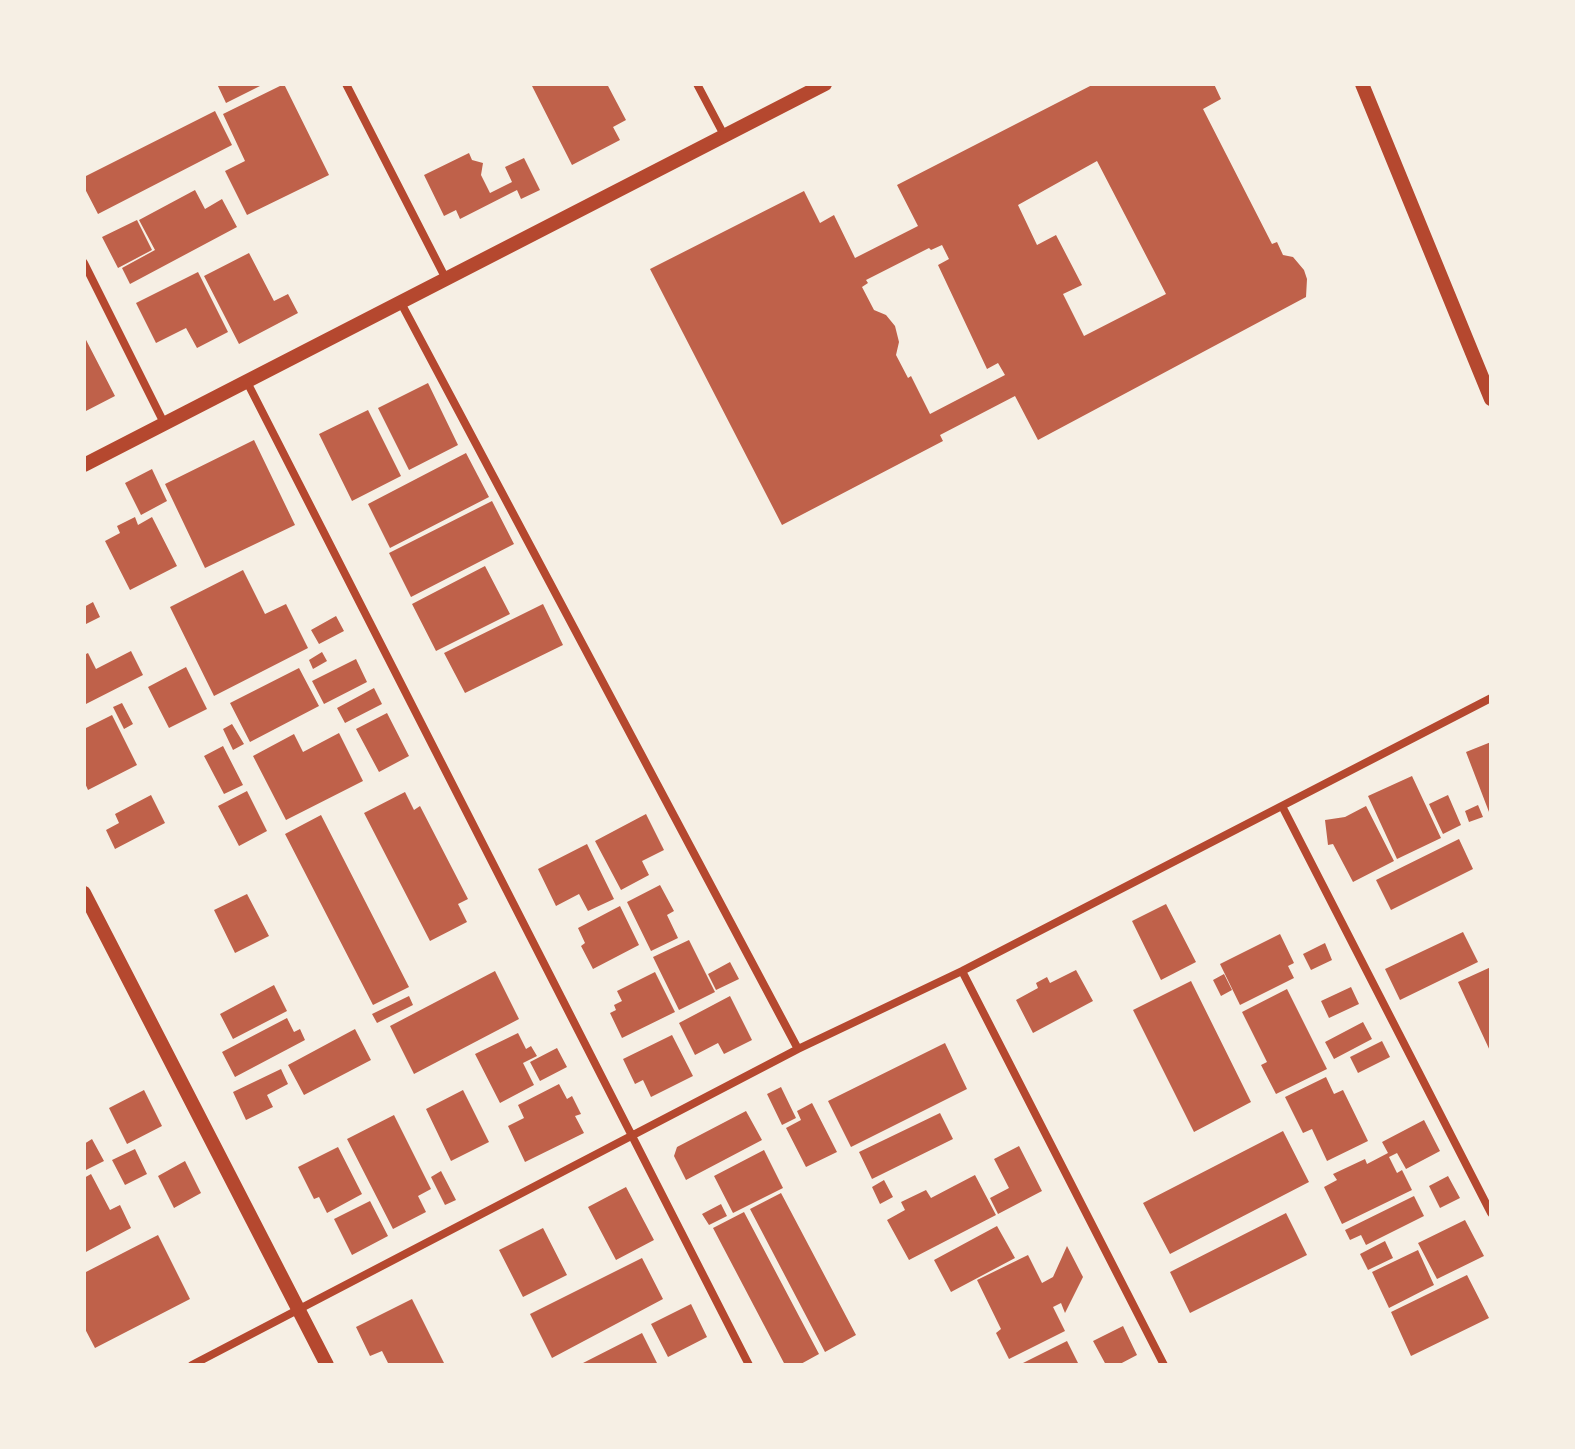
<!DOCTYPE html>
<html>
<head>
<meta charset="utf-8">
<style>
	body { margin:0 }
	#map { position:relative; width:1575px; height:1449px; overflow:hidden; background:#f6efe4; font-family:"Archivo Narrow",sans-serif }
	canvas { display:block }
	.frame { position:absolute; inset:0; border:86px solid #f6efe4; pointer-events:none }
</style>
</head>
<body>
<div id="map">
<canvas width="1575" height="1449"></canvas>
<div class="frame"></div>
</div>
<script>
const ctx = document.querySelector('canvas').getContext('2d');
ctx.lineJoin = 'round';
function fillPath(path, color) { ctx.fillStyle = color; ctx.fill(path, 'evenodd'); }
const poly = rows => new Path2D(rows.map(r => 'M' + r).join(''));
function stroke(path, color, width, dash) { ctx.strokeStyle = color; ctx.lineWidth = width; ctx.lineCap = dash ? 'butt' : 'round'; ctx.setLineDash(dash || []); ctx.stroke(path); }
const building = poly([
	[217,84,264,84,226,103],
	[284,84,329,175,247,215,225,171,245,161,223,114],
	[531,84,607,84,626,120,613,127,620,140,572,165],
	[1094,84,1214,84,1221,99,1203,109,1272,244,1277,242,1283,255,1293,257,1304,270,1307,279,1306,297,1038,440,1015,396,940,435,943,441,782,525,650,269,804,191,820,223,834,215,855,258,918,226,897,185],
	[1097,161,1166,294,1084,336,1063,294,1082,285,1056,235,1037,245,1018,205],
	[942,245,949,259,938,265,987,369,998,363,1005,375,930,414,911,376,908,378,896,355,899,342,895,326,886,315,874,310,862,287,868,283,866,280,929,248,931,250],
	[215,111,232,145,98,214,84,187,84,177],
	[469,153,472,160,483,163,481,175,490,193,512,182,505,167,524,158,540,190,521,199,517,190,460,219,456,210,444,216,424,175],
	[195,190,205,209,222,199,237,227,130,284,122,268,155,250,139,220],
	[137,220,152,250,118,268,102,237],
	[249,253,274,301,288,294,298,313,239,344,204,276],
	[198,272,228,332,197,348,186,328,156,343,136,303],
	[84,336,115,396,84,412],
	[428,383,458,445,409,470,378,408],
	[368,410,401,476,352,501,319,434],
	[254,440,295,525,205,568,165,484],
	[466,453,489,497,390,548,368,504],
	[152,469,167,501,141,515,125,483],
	[492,501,514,544,411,597,389,553],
	[135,517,138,525,152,517,177,566,130,590,105,541,120,533,117,526],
	[485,566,510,614,436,651,412,604],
	[243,570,265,614,286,604,308,648,214,696,170,607],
	[93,602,100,617,84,625,84,607],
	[543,604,563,645,465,693,444,653],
	[336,616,344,631,319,644,311,630],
	[131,651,143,675,84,705,84,655,88,653,96,669],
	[322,652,327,661,313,669,309,660],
	[356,659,367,682,324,704,312,681],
	[186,667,207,709,169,728,148,687],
	[299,668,319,706,250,742,230,703],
	[374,688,382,704,345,723,337,708],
	[122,703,133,724,124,729,113,707],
	[387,713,409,756,379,772,356,729],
	[112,715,137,765,88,790,84,781,84,729],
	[232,724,244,744,233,750,223,729],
	[339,733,363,781,286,820,253,756,294,734,303,752],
	[1491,742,1491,811,1489,812,1466,752],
	[223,746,243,785,224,794,204,756],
	[1412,776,1441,838,1397,859,1368,796],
	[247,791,267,831,239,846,218,806],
	[405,792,414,810,420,806,468,899,458,904,467,922,430,941,364,813],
	[151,795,165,823,115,849,106,830,119,823,115,814],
	[1448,795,1461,825,1443,834,1429,804],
	[1478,805,1483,817,1469,822,1465,811],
	[1366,806,1394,861,1353,882,1333,844,1328,845,1325,820,1345,817],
	[646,814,664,850,642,861,649,875,621,890,595,841],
	[321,815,409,987,373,1005,285,834],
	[1459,839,1473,869,1391,910,1376,880],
	[587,844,614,899,588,911,579,894,556,906,538,869],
	[660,885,674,911,667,915,678,938,651,951,627,902],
	[247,894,269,936,235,953,214,910],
	[1166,904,1196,962,1161,980,1132,921],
	[620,906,639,945,593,969,581,946,585,943,578,928],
	[1463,932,1478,962,1400,1000,1385,969],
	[1280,934,1294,963,1288,966,1294,978,1240,1005,1220,964],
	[689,940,715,992,679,1010,653,957],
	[1325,943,1332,960,1311,970,1303,954],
	[730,962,739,979,716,990,708,974],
	[1491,967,1491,1053,1458,982],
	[1076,970,1093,1001,1033,1033,1016,1000,1038,988,1036,983,1047,977,1050,983],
	[495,971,519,1019,414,1074,390,1026],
	[655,972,675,1012,622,1038,610,1013,616,1010,614,1005,622,1001,617,991],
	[1224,974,1232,990,1221,996,1213,980],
	[1191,981,1251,1102,1194,1132,1133,1010],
	[274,985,287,1011,233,1039,220,1014],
	[1351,987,1359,1004,1329,1018,1321,1001],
	[1287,989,1327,1069,1276,1094,1261,1065,1267,1062,1242,1012],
	[409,996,413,1005,377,1023,372,1014],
	[730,996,752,1040,724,1054,718,1043,695,1055,679,1023],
	[287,1018,294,1032,300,1029,305,1040,235,1077,222,1052],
	[1363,1022,1372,1039,1334,1059,1325,1042],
	[355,1029,371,1060,304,1095,288,1065],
	[518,1033,526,1049,531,1046,537,1056,523,1063,534,1085,500,1103,475,1054],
	[672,1035,693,1076,651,1097,643,1080,635,1084,623,1059],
	[1382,1041,1390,1057,1358,1073,1350,1057],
	[945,1043,967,1089,851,1147,828,1101],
	[557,1048,567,1067,540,1081,530,1062],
	[281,1069,288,1084,267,1095,273,1107,246,1120,233,1092],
	[1326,1077,1334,1094,1343,1090,1368,1141,1327,1161,1312,1129,1303,1133,1285,1097],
	[559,1084,567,1099,572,1096,581,1114,575,1116,584,1133,525,1162,508,1126,524,1118,518,1105],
	[781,1087,796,1118,782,1125,767,1094],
	[144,1090,162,1126,127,1144,109,1108],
	[463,1090,489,1142,451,1161,426,1109],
	[812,1103,837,1152,806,1167,786,1128,801,1120,797,1111],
	[746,1111,762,1140,686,1180,674,1156,677,1147],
	[940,1113,953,1139,872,1179,859,1152],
	[394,1115,431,1189,418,1196,426,1212,393,1229,347,1139],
	[1424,1120,1440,1151,1406,1169,1397,1153,1389,1157,1397,1173,1402,1170,1412,1190,1342,1224,1324,1187,1337,1180,1333,1174,1365,1159,1367,1164,1388,1153,1382,1142],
	[1283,1131,1309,1182,1170,1254,1143,1203],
	[92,1139,104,1161,84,1171,84,1144],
	[1019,1146,1042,1191,998,1214,990,1198,1009,1188,994,1159],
	[338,1147,362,1194,327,1213,319,1197,314,1199,298,1167],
	[135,1149,147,1174,125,1185,112,1160],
	[764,1150,783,1188,733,1213,714,1176],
	[185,1161,201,1193,174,1208,158,1176],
	[441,1171,456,1200,445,1205,431,1177],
	[91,1174,110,1210,120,1205,131,1228,84,1253,84,1178],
	[975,1175,996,1215,909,1260,887,1220,905,1210,901,1202,926,1190,931,1198],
	[1448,1176,1460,1198,1440,1208,1429,1186],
	[884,1180,893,1197,880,1204,872,1187],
	[626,1187,654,1240,616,1260,588,1207],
	[781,1193,856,1335,825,1352,750,1209],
	[1414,1196,1424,1216,1366,1245,1361,1235,1350,1240,1345,1230],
	[370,1201,388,1236,352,1255,334,1219],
	[721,1204,727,1216,709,1225,702,1214],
	[744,1212,819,1354,799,1365,785,1365,713,1228],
	[1286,1213,1307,1255,1190,1313,1170,1272],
	[1465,1220,1484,1256,1437,1279,1418,1243],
	[997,1226,1015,1258,951,1292,934,1260],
	[543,1228,567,1275,523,1297,499,1250],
	[158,1235,190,1299,95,1348,84,1327,84,1273],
	[1385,1241,1393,1258,1368,1270,1360,1254],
	[1067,1246,1083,1277,1065,1313,1061,1303,1053,1307,1065,1331,1009,1359,996,1333,1001,1329,977,1280,1028,1255,1042,1283,1053,1277],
	[1418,1250,1434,1285,1389,1308,1372,1272],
	[642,1258,663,1299,552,1358,530,1314],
	[1467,1275,1489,1318,1411,1356,1391,1312],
	[412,1299,445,1365,389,1365,382,1351,370,1356,356,1327],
	[691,1304,707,1337,668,1357,651,1324],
	[1123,1326,1137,1355,1118,1365,1106,1365,1093,1341],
	[642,1333,658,1365,584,1365,583,1363],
	[1067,1341,1079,1365,1019,1365]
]);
const minor = poly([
	[346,84,446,279],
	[697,84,724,135],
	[84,263,164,423],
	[401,303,798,1049],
	[247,382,749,1365],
	[1282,806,1491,1213],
	[962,971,1164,1365],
	[192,1365,798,1049,962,971,1491,698]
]);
const tertiary = poly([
	[1362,84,1491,399],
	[84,465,825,84],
	[84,893,327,1365]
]);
fillPath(building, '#bf614a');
stroke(minor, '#b5482f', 8);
stroke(tertiary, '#b5482f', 14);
</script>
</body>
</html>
